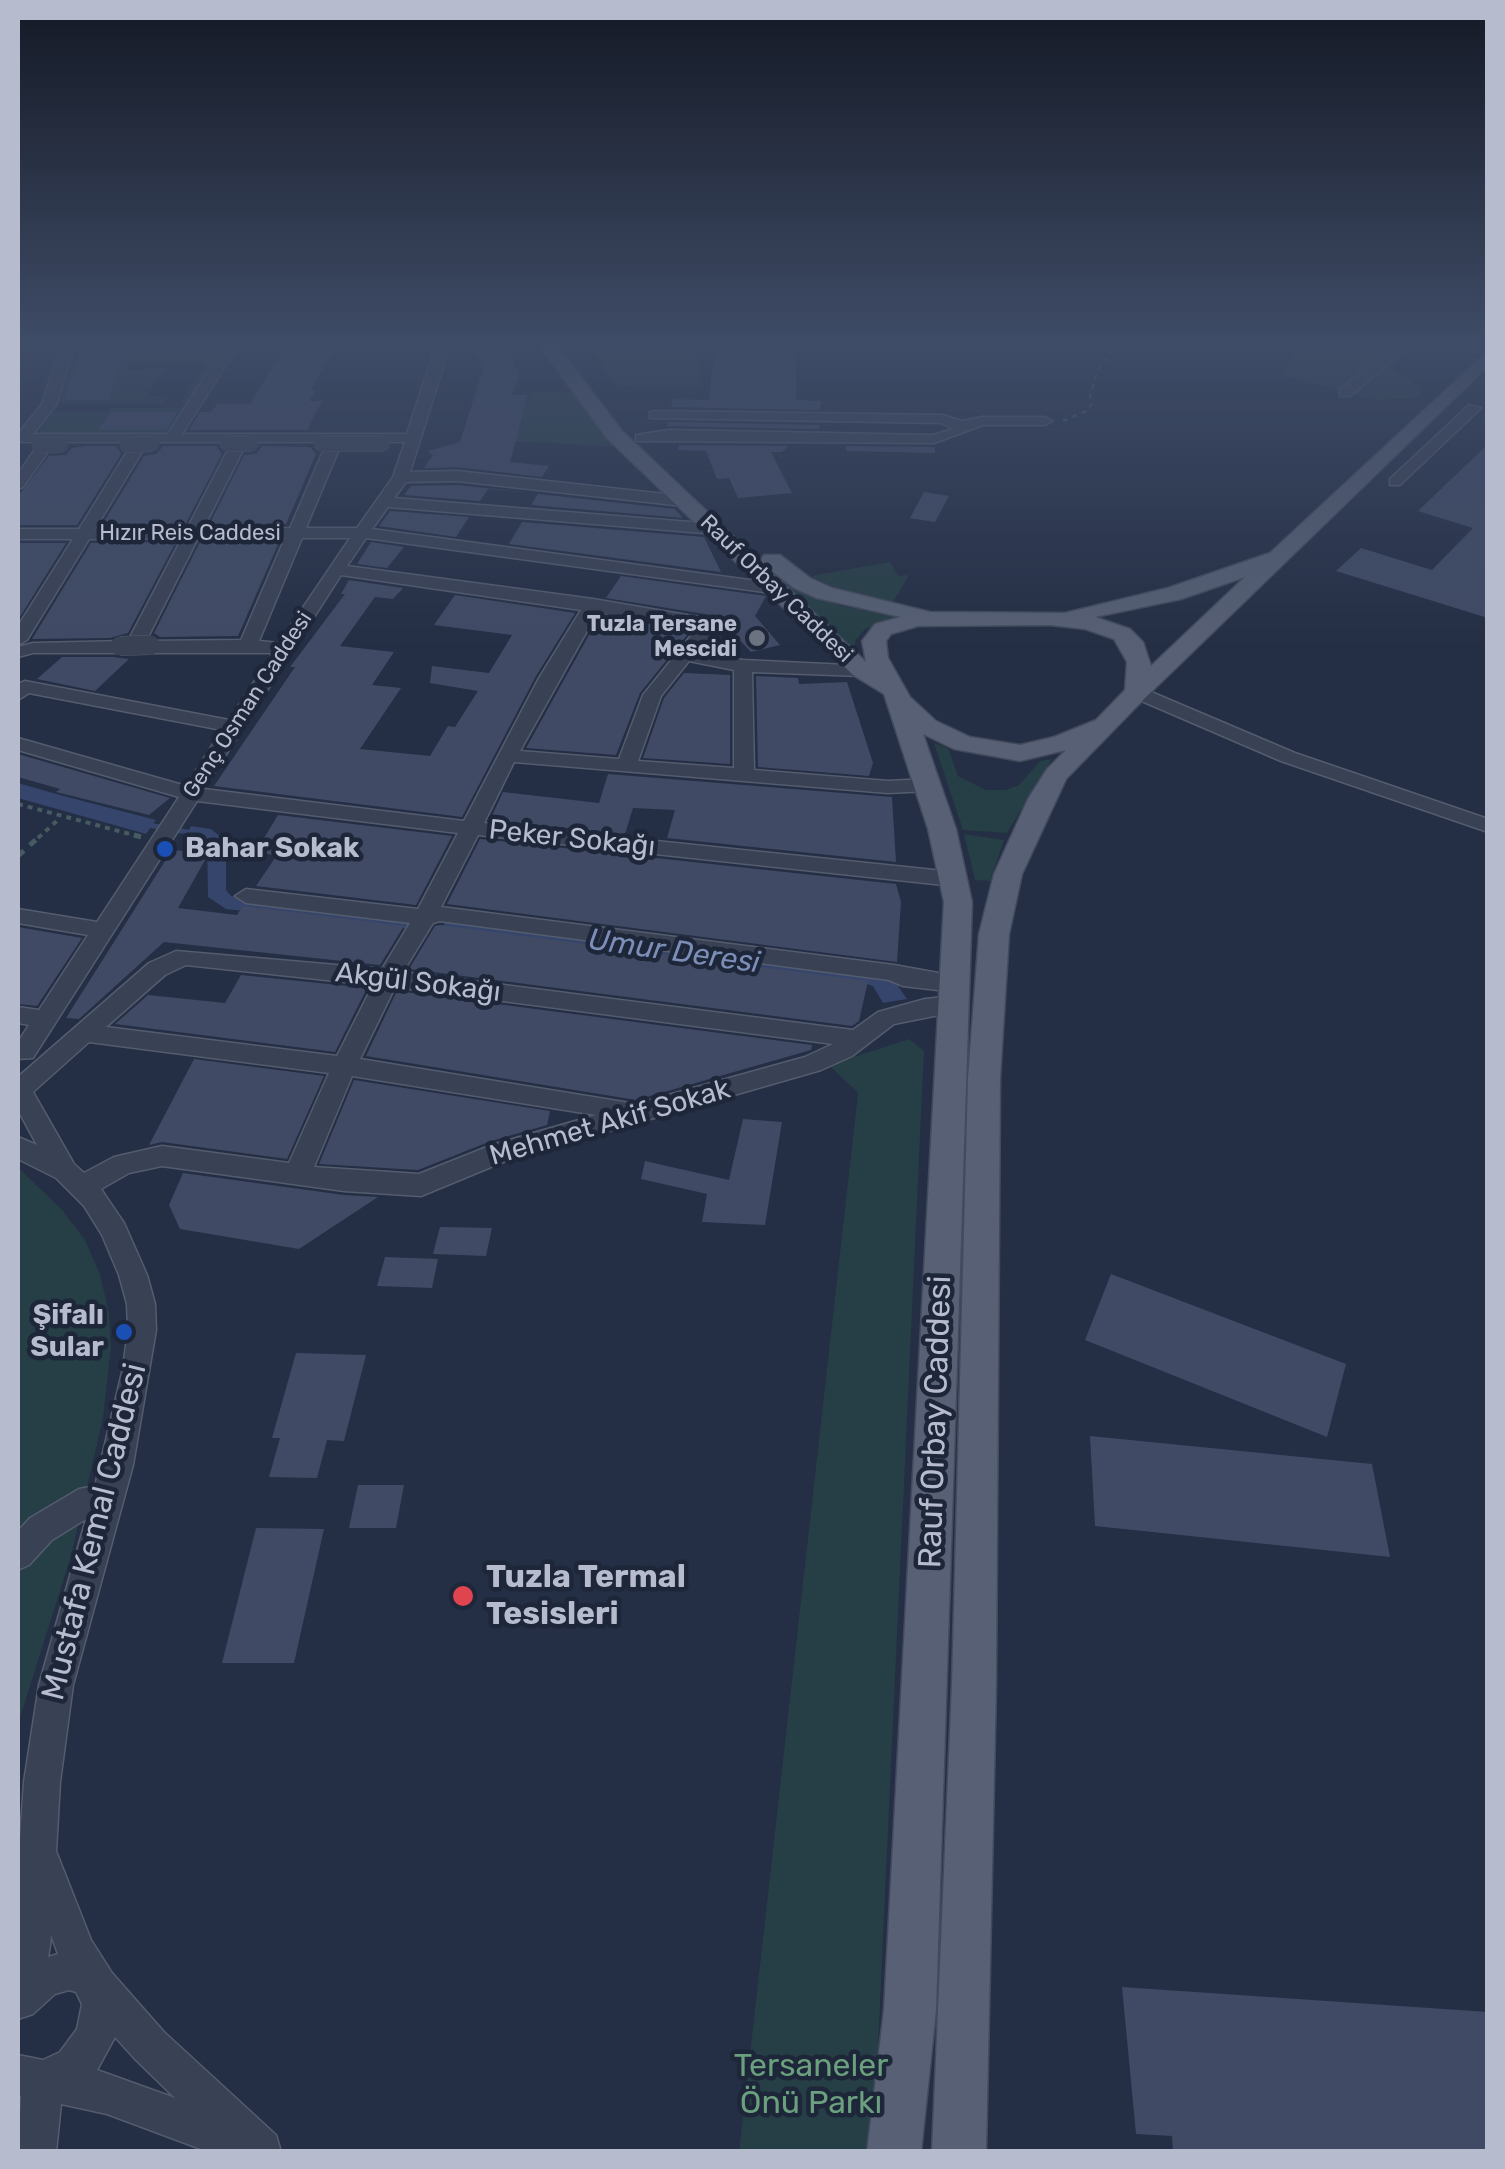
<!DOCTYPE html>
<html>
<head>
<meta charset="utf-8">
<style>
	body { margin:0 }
	#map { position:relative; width:1505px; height:2169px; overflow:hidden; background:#242e44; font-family:Rubik,sans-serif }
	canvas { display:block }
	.frame { position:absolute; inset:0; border:20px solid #b6bccd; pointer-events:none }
</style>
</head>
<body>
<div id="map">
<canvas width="1505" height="2169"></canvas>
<div class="frame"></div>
</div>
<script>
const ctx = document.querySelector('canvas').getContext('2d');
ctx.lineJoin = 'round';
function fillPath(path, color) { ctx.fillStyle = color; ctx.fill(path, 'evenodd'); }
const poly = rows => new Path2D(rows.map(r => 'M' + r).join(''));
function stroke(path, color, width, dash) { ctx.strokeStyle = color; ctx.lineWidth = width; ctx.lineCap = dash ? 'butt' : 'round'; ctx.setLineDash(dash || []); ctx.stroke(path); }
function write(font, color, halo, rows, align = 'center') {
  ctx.font = font + ' Rubik,sans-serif'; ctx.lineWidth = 9; ctx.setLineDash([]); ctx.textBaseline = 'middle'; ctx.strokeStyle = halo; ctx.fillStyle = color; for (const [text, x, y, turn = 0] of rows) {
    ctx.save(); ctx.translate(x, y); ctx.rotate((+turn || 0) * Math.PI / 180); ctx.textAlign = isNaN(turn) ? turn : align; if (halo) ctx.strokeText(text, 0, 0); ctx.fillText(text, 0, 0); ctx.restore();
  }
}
const green = poly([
	[81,345,226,345,189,402,181,402,206,363,129,363,124,371,167,367,146,396,167,397,163,403,58,403],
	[587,345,694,345,702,388,617,387],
	[1300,345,1417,345,1391,367,1423,390,1414,398,1375,400,1281,375],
	[570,363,628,435,787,585,842,606,898,616,865,629,855,641,855,651,622,430],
	[530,392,573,393,619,447,461,438,464,430,519,430],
	[111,408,183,408,167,435,42,435,39,430,53,412,108,412],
	[890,562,898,576,909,575,893,602,870,601,844,593,811,576],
	[934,743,948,748,958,776,986,790,1005,790,1019,785,1040,761,1052,759,1007,833,963,830],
	[964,834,1004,840,990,881,975,880],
	[909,1039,924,1051,874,2133,868,2151,739,2152,858,1093,829,1065],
	[18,1167,63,1211,85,1240,100,1274,109,1313,111,1348,103,1418,71,1556,18,1724]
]);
const water = poly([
	[18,783,60,795,156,820,146,834,18,798],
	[191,826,211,829,226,841,226,890,231,896,413,918,408,929,226,909,208,897,207,846,183,840],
	[447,917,893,979,907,999,883,1003,873,986,860,982,443,927]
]);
const stream = poly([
	[143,824,198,834]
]);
const building = poly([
	[286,345,336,345,310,391,315,391,309,401,322,401,307,430,189,430,200,412,211,412,217,404,250,404],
	[473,345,505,345,519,374,512,395,528,395,510,462,549,466,542,477,457,467,424,468,433,455,428,451,460,442,483,369],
	[125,349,109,400,64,400,82,352],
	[714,353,796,354,796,400,821,401,820,410,671,407,673,399,709,400],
	[112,412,177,412,166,430,98,430],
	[668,422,820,425,819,429,667,426],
	[1488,444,1488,618,1336,571,1361,548,1432,570,1473,528,1418,511],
	[679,445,788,446,782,452,771,452,792,493,738,498,729,478,717,479,706,451,678,450],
	[87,446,116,446,121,454,77,525,18,525,18,496,49,456,66,455,72,448],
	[163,446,216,446,222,454,185,525,102,525,144,456,157,454],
	[262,446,310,447,316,454,286,524,209,525,244,455,256,454],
	[846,446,935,447,935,453,846,451],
	[457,485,530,493,488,489,480,501,404,495,411,486],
	[924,492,949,496,935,522,910,518],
	[538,494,675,509,683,518,531,505],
	[390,511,469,517,456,537,379,526],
	[522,522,704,537,721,572,509,544],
	[176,542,128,633,110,638,32,639,91,543],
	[200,542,279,542,238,636,160,637,154,633],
	[371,542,404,547,387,568,357,564],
	[18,543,66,543,18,620],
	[621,576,766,596,755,616,780,645,751,652,717,616,606,598],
	[349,580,403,588,393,599,375,597,340,646,394,652,372,685,401,688,360,749,430,756,448,726,455,727,478,691,430,683,432,666,489,673,512,635,434,625,455,595,575,613,536,676,462,817,214,786,295,667,290,667,345,594,341,594],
	[599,617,691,630,640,693,616,755,526,748],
	[62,657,113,657,129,659,95,691,37,679],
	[684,673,730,675,730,764,643,758,664,698],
	[756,676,798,678,799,684,847,682,873,763,869,776,758,767],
	[18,754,170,798,149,815,56,792,60,789,18,777],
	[608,774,892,797,896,862,667,838,675,810,633,808,625,834,490,820,503,792,599,803],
	[278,815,452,836,416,905,256,886,277,855,255,853],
	[480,839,896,884,901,902,897,962,447,904],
	[172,850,209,853,178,908,237,915,243,906,404,926,380,965,164,942,79,1019,66,1018],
	[440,925,868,981,859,1021,852,1026,409,969,435,926],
	[18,927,82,938,37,1006,18,1004],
	[241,975,367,988,335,1052,115,1024,148,995,225,1003],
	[397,991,812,1045,811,1050,636,1100,366,1056],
	[194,1059,324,1076,287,1159,162,1142,149,1145],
	[354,1080,550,1111,547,1125,491,1141,418,1170,319,1164],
	[743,1119,782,1122,765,1225,702,1222,707,1194,641,1179,645,1161,729,1180],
	[183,1173,344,1195,378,1197,299,1249,180,1229,169,1205],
	[440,1227,492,1228,486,1256,433,1254],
	[385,1257,438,1259,432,1288,377,1286],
	[1111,1274,1346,1364,1327,1437,1085,1340],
	[296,1353,366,1355,344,1441,327,1440,317,1478,269,1477,280,1438,272,1438],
	[1090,1436,1372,1464,1390,1557,1095,1526],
	[358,1485,404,1485,396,1528,349,1528],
	[256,1528,324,1529,294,1663,222,1663],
	[1122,1987,1488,2012,1488,2152,1173,2152,1172,2136,1136,2134]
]);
const pathFar2 = poly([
	[1063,421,1086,411,1092,404,1090,395,1098,369,1117,345]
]);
const pathFar1 = poly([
	[18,804,141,837],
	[38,838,60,818]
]);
const path = poly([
	[134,835,141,837],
	[18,856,41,835]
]);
const minor = poly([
	[61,345,75,345,56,405,33,434,168,434,225,345,239,345,182,434,407,434,436,345,450,345,410,472,457,471,683,496,691,501,683,506,457,481,406,482,394,498,715,524,723,529,715,534,388,507,372,529,779,584,788,589,779,594,366,538,347,566,593,599,716,620,719,624,697,652,743,660,868,666,868,674,861,676,752,672,754,770,888,781,928,779,938,785,928,791,888,793,514,762,484,823,953,872,964,879,953,886,478,835,441,907,894,965,955,976,967,984,955,992,903,986,889,980,440,921,433,923,403,972,853,1030,878,1012,925,999,954,996,966,1004,954,1012,894,1024,852,1056,821,1070,508,1160,421,1196,344,1191,162,1166,129,1173,101,1189,124,1223,147,1275,155,1304,156,1330,133,1465,73,1685,60,1782,56,1851,91,1940,112,1973,164,2032,276,2135,281,2152,209,2152,107,2114,61,2104,56,2152,18,2152,21,2096,18,2095,18,2055,43,2060,60,2052,77,2029,82,2004,76,1992,69,1990,55,1994,33,2014,18,2019,18,1868,24,1782,39,1685,86,1519,52,1540,29,1565,18,1570,18,1531,30,1518,79,1489,95,1486,123,1368,128,1330,127,1304,119,1275,102,1235,84,1206,56,1178,18,1159,18,1137,37,1145,18,1110,18,1077,149,963,176,951,382,969,410,923,246,903,235,896,246,889,418,909,458,833,197,801,33,1058,18,1059,18,1042,29,1025,18,1023,18,1007,39,1010,88,935,18,923,18,909,97,922,179,797,18,750,18,738,186,786,222,730,29,693,18,700,18,684,25,681,229,720,273,653,33,653,18,657,18,647,33,643,128,641,182,538,89,539,27,640,18,645,18,626,73,539,18,539,18,529,79,529,133,442,55,442,23,487,18,489,18,474,40,442,18,442,18,434,42,404,61,345],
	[148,442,232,442,187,529,95,529,148,442],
	[247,442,327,442,290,528,203,529,247,442],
	[342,442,405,442,393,477,357,528,306,528,342,442],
	[198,538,285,538,241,640,146,641,198,538],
	[302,538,350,538,279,643,259,641,302,538],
	[341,575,581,610,539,678,464,821,204,789,341,575],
	[597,613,698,627,643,695,619,759,520,751,597,613],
	[689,661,734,670,734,768,638,761,661,696,689,661],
	[186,965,373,985,337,1056,106,1027,165,975,186,965],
	[395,987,833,1044,805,1057,636,1104,360,1059,395,987],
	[89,1042,329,1073,289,1163,162,1146,114,1157,84,1173,74,1164,33,1092,89,1042],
	[352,1076,596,1115,492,1145,419,1174,314,1167,352,1076],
	[51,1935,58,1954,48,1957,50,1946,51,1935],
	[115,2037,136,2060,175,2098,97,2070,115,2037],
	[1393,345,1408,345,1350,396,1340,396,1340,390,1393,345],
	[1469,405,1481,408,1400,485,1390,485,1390,479,1469,405],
	[655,411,943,415,962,421,983,417,1045,417,1052,421,1045,425,983,425,934,443,636,441,636,435,669,430,933,435,954,429,941,423,650,418,650,412,655,411],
	[1137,686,1295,753,1488,819,1488,832,1281,761,1130,696,1130,688,1137,686]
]);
const major = poly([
	[539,345,557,345,621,430,866,662,862,641,866,636,875,624,901,617,817,598,794,588,764,565,761,560,764,555,780,555,810,578,832,588,930,612,1065,613,1168,588,1270,553,1488,351,1488,366,1146,697,1066,779,1022,874,1009,934,1000,1078,996,1684,986,2152,932,2152,952,1684,968,1078,979,934,994,874,1028,799,1047,769,1066,750,1020,761,954,749,923,734,956,829,972,902,936,2010,921,2152,867,2152,884,2010,944,902,928,829,884,694,853,675,607,438,539,345],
	[1245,577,1151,666,1143,642,1130,629,1095,617,1181,599,1245,577],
	[1050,625,1085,629,1114,639,1127,662,1125,690,1096,720,1054,737,1020,745,970,737,936,721,910,697,888,658,886,641,891,634,918,626,1050,625]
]);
const minorBridgeFar1 = poly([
	[227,444,251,444],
	[321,444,383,444],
	[39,445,61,445],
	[127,445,152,444]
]);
const minorBridge = poly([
	[120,646,150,645]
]);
const markers = [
	[757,638,10,"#6b7280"],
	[165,849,10,"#1a4fb4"],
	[124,1332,10,"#1a4fb4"],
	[463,1596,12,"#e0444e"]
];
const farStreetnames = [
	["Hızır Reis Caddesi",190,534],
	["Rauf Orbay Caddesi",776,589,44],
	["Genç Osman Caddesi",248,705,-57]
];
const farPoinames = [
	["Tuzla Tersane",737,625],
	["Mescidi",737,650]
];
const streetNames = [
	["Peker Sokağı",572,839,6],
	["Akgül Sokağı",418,983,7],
	["Mehmet Akif Sokak",610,1123,-16]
];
const poiNames = [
	["Bahar Sokak",185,849],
	["Şifalı",104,1316,"right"],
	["Sular",104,1348,"right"]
];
const waterNames = [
	["Umur Deresi",674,952,8]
];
const nearStreetnames = [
	["Rauf Orbay Caddesi",936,1422,-88],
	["Mustafa Kemal Caddesi",95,1532,-76]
];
const nearPoinames = [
	["Tuzla Termal",486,1578],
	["Tesisleri",486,1615]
];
const nearParknames = [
	["Tersaneler",811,2067],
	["Önü Parkı",811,2104]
];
fillPath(green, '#263e45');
fillPath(water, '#35456b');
stroke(stream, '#35456b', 5);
fillPath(building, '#404a65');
stroke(minor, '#545c6e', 3);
stroke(major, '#434a5d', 3);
stroke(pathFar2, '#455b61', 2.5, [5, 5]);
stroke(pathFar1, '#455b61', 4, [5, 5]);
stroke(path, '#455b61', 5, [8, 8]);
fillPath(minor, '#394154');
fillPath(major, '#576074');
stroke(minorBridgeFar1, '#545c6e', 16, []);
stroke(minorBridge, '#545c6e', 20, []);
stroke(minorBridgeFar1, '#394154', 15);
stroke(minorBridge, '#394154', 19);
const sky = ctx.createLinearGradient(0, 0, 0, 649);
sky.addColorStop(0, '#141925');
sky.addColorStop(0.53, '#3f4c67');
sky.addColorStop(1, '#3f4c6700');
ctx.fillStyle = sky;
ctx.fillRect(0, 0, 1505, 649);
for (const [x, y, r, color] of markers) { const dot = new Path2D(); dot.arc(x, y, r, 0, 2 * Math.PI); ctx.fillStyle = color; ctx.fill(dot); stroke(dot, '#1e2639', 4); }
write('22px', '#b6bccd', '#1e2639', farStreetnames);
write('bold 22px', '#b6bccd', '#1e2639', farPoinames, 'right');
write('28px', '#b6bccd', '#1e2639', streetNames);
write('bold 28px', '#b6bccd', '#1e2639', poiNames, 'left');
write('italic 30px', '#7c8eb7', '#1e2639', waterNames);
write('32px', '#b6bccd', '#1e2639', nearStreetnames);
write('bold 32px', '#b6bccd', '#1e2639', nearPoinames, 'left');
write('32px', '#6ba07e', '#1e2639', nearParknames);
</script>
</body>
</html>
